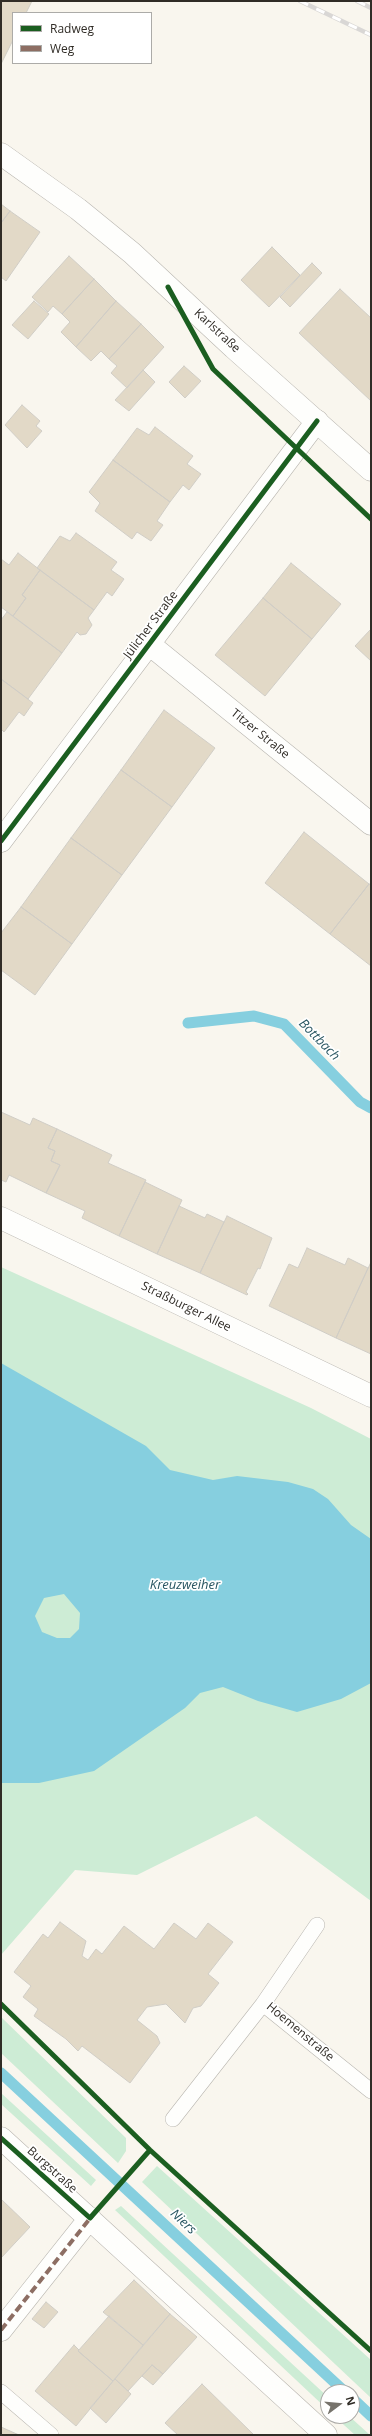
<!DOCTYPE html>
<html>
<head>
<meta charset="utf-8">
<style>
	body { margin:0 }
	#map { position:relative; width:372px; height:2436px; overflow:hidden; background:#f9f6ee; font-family:"Open Sans",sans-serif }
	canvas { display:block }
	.frame { position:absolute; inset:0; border:2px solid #302c26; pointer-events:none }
	.legend { position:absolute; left:12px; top:12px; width:140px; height:52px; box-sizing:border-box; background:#fff; border:1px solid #acaba8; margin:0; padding:5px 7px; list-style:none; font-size:12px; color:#302c26 }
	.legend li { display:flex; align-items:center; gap:8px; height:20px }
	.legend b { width:20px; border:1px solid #acaba8 }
	.north { position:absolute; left:320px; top:2384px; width:40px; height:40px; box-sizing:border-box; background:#fff; border:1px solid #acaba8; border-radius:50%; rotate:74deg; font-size:11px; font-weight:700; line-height:16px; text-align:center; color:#302c26 }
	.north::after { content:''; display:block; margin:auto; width:14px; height:18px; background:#76736c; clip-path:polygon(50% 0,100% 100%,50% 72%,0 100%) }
</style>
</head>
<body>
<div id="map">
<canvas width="372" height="2436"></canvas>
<div class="frame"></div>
<ul class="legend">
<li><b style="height:5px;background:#1b5e20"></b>Radweg</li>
<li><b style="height:5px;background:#8d6e63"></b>Weg</li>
</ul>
<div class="north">N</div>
</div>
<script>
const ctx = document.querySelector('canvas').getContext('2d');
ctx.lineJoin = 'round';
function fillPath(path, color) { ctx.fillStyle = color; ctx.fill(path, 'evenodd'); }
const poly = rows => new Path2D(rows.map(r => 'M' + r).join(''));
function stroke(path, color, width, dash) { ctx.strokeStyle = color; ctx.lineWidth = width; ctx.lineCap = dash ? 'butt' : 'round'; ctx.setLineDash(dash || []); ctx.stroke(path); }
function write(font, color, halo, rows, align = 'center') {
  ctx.font = font + ' "Open Sans",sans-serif'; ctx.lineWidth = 3.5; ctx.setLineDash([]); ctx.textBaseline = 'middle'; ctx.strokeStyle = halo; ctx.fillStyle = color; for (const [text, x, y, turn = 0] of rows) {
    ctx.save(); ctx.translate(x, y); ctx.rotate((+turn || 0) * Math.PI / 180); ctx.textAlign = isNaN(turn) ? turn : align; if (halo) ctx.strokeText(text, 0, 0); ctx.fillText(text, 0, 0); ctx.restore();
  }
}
const green = poly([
	[1,1267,311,1408,371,1439,371,1901,256,1816,137,1875,75,1870,1,1955],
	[1,2017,126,2138,126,2151,118,2163,1,2053],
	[1,2093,96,2180,91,2186,1,2104],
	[157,2166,371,2360,371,2398,142,2182],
	[121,2206,328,2397,328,2410,115,2210],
	[334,2416,349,2416,370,2435,355,2435]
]);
const water = poly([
	[1,1363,146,1446,170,1470,213,1480,237,1476,288,1482,313,1489,328,1499,351,1525,371,1539,371,1683,341,1699,297,1712,258,1701,223,1687,200,1693,185,1708,94,1771,39,1783,1,1783],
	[64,1594,80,1613,79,1629,70,1638,57,1638,42,1632,35,1616,44,1598]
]);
const stream = poly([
	[188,1023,254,1016,284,1024,360,1102,371,1108],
	[1,2073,345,2392],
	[352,2398,371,2416]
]);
const building = poly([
	[1,1,32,1,26,13,13,13,13,40,1,64,1,1],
	[1,204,10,211,1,223,1,204],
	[10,211,40,232,6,281,1,277,1,223,10,211],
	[272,247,300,275,269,307,241,280,272,247],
	[69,256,94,279,62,314,53,306,48,312,32,297,69,256],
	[312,263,322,273,290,307,280,297,312,263],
	[94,279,116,301,76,347,61,332,70,322,62,314,94,279],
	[340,289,371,318,371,401,299,333,340,289],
	[34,301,49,314,28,339,12,325,34,301],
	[116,301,141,324,109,359,101,351,91,361,76,347,116,301],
	[141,324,164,347,127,388,111,373,117,366,109,359,141,324],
	[184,366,201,381,185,398,169,382,184,366],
	[143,370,155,382,129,411,115,400,143,370],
	[22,405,40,421,36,426,42,431,27,448,5,425,22,405],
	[155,427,193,456,187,464,201,474,189,490,183,485,170,502,113,460,137,428,149,435,155,427],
	[113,460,170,502,157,521,163,525,151,541,137,532,132,539,95,511,100,503,89,492,113,460],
	[76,533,117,562,111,570,124,579,112,596,107,592,94,610,37,568,60,536,70,541,76,533],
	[18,553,40,570,22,595,26,598,13,616,1,607,1,559,9,565,18,553],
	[291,563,341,604,312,639,263,598,291,563],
	[40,570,94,610,88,618,92,625,86,634,80,635,77,632,62,653,13,616,26,598,22,595,40,570],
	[263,598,312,639,265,696,215,655,263,598],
	[7,612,62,653,28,699,1,679,1,620,7,612],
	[371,629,371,661,355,646,371,629],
	[1,679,33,703,24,716,19,712,4,732,1,729,1,679],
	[164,710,215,748,172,807,121,770,164,710],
	[121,770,172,807,122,875,71,838,121,770],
	[304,832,369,884,330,934,265,883,304,832],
	[71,838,122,875,72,944,21,907,71,838],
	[369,884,371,885,371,966,330,934,369,884],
	[21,907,72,944,35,995,1,970,1,933,21,907],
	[1,1112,30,1125,33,1118,57,1129,48,1148,55,1151,51,1161,60,1165,46,1193,9,1175,6,1182,1,1180,1,1112],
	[57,1129,112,1155,108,1163,146,1180,119,1236,82,1218,85,1211,46,1193,60,1165,51,1161,55,1151,48,1148,57,1129],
	[145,1182,182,1200,157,1254,119,1236,145,1182],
	[179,1206,205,1218,207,1214,224,1222,200,1273,157,1254,179,1206],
	[227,1216,272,1238,260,1269,258,1268,246,1292,248,1294,247,1295,200,1273,227,1216],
	[307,1248,345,1265,348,1258,368,1268,336,1338,269,1306,289,1264,298,1268,307,1248],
	[371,1262,371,1354,336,1338,371,1262],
	[60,1922,86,1941,82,1956,88,1960,96,1949,102,1954,124,1926,154,1949,174,1923,196,1939,208,1923,233,1942,208,1974,219,1983,201,2006,193,2008,185,2023,166,2004,147,2007,137,2020,157,2036,160,2043,130,2083,82,2046,78,2051,66,2039,34,2016,38,2009,23,1997,31,1986,14,1972,43,1934,48,1938,60,1922],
	[1,2199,30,2227,1,2258,1,2199],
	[134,2280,170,2314,143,2345,103,2312,134,2280],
	[46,2302,58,2312,44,2328,32,2319,46,2302],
	[170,2314,197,2337,163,2374,152,2365,128,2391,115,2379,170,2314],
	[109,2316,143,2345,113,2381,78,2351,109,2316],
	[74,2345,79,2350,78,2351,113,2381,76,2426,35,2391,74,2345],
	[152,2365,163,2374,153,2385,142,2376,152,2365],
	[115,2379,131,2394,106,2423,90,2408,115,2379],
	[202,2384,254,2435,178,2435,165,2423,202,2384],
	[1,2427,19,2435,1,2435,1,2427]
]);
const service = poly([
	[317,1925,263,2004,371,2091],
	[173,2119,263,2004],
	[1,2392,51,2435]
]);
const minor = poly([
	[149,644,371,824],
	[1,841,317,421],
	[1,1218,371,1396],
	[1,2138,326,2435],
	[1,2330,90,2218]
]);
const tertiary = poly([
	[1,154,78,209,132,253,234,348,371,470]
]);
const rail = poly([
	[300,1,371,35],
	[357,1,371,8]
]);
const quiet = poly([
	[1,2330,92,2216]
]);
const cycleway = poly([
	[168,287,213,369,371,519],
	[1,841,317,421],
	[1,2004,150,2150,371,2351],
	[1,2138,90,2218,150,2150]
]);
const streetNames = [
	["Karlstraße",217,331,43],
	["Jülicher Straße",151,625,-53],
	["Titzer Straße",260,734,39],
	["Straßburger Allee",186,1307,26],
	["Hoemenstraße",300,2032,40],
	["Burgstraße",52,2170,42]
];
const waterNames = [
	["Bottbach",319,1040,46],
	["Kreuzweiher",185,1585],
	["Niers",183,2222,43]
];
fillPath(green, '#cdecd5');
fillPath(water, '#86cfdf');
stroke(stream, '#86cfdf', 11);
fillPath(building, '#e2d9c7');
stroke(building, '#d0cdc6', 1);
stroke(service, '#b8b5af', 16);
stroke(minor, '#b8b5af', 23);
stroke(tertiary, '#b8b5af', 23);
stroke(service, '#fefefc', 15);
stroke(minor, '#fefefc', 22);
stroke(tertiary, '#fefefc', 22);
stroke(rail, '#d9d7d5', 4.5);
stroke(rail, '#fff', 3, [9]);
stroke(quiet, '#8d6e63', 4, [8, 4]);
stroke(cycleway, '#1b5e20', 5);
write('12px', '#302c26', '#fff', streetNames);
write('italic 13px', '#285561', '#fff', waterNames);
</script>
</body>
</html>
